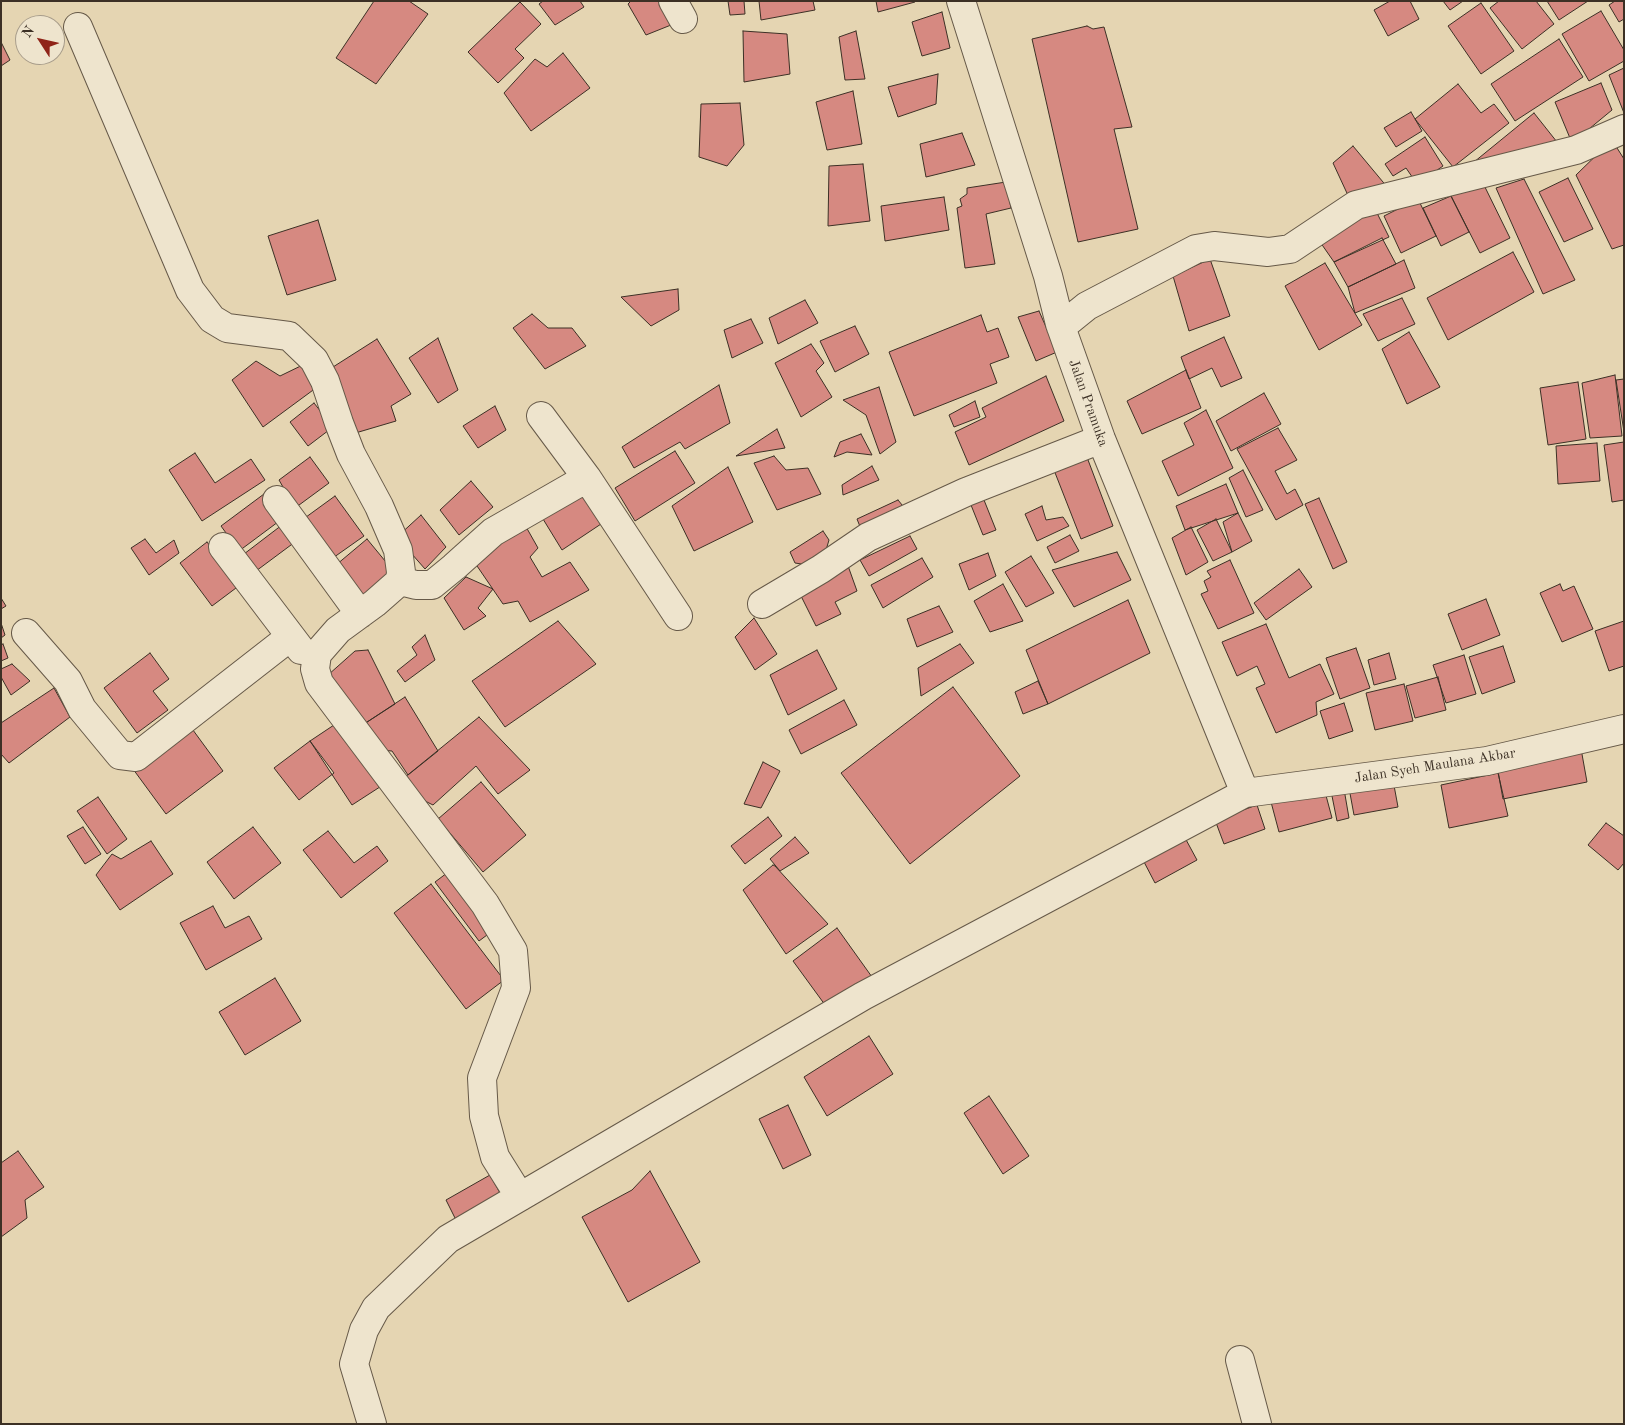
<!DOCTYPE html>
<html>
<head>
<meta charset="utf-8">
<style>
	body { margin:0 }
	#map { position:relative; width:1625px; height:1425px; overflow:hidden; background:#e5d5b2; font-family:"Old Standard TT",serif }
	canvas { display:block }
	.frame { position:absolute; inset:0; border:2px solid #3c3025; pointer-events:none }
	.north { position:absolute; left:15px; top:15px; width:50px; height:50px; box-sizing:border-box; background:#eee4cd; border:1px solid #a79c8a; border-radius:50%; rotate:305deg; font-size:14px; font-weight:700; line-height:20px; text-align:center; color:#3c3025 }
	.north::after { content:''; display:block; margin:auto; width:18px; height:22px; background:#8f2418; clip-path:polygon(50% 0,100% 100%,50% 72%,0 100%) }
</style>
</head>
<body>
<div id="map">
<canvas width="1625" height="1425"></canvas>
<div class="frame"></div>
<div class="north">N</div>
</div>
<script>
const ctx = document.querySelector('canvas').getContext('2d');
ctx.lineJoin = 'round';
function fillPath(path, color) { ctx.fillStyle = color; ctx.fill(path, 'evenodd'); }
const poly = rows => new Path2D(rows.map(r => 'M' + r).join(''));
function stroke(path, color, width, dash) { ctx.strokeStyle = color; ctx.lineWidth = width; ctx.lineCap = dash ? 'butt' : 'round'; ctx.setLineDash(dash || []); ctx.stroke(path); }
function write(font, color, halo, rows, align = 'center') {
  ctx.font = font + ' "Old Standard TT",serif'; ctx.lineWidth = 4; ctx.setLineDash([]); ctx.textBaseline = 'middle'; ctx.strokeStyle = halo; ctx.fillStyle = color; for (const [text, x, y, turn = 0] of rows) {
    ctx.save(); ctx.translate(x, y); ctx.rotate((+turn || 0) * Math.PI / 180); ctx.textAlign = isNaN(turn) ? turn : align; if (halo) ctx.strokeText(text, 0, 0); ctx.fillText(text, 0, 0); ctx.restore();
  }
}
const building = poly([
	[374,1,409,1,428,14,376,84,336,58,374,1],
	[543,1,580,1,584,7,555,25,539,4,543,1],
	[631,1,671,1,681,21,646,35,628,4,631,1],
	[728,1,744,1,745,14,730,15,728,1],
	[759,1,813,1,815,10,761,20,759,1],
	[876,1,915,1,915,2,878,12,876,1],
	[1390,1,1410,1,1419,19,1388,36,1374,10,1390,1],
	[1443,1,1463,1,1450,10,1443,1],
	[1499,1,1536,1,1554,24,1522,49,1490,8,1499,1],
	[1547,1,1588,1,1559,20,1547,1],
	[1615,1,1624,1,1624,19,1619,22,1609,5,1615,1],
	[520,2,541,24,515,49,524,58,498,83,468,52,520,2],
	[1481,3,1514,51,1481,74,1448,26,1481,3],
	[1601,11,1624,50,1624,61,1589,81,1562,34,1601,11],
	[942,12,950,48,922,56,912,22,942,12],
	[1087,26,1093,29,1104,27,1132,127,1114,129,1138,229,1078,242,1032,39,1087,26],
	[743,31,787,34,790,74,744,82,743,31],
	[856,31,865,79,845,80,839,37,856,31],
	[1559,39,1583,77,1515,121,1491,84,1559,39],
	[1,42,10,60,1,66,1,42],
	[563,53,590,88,531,131,504,93,535,59,547,67,563,53],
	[1624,68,1624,113,1609,75,1624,68],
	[938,74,936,104,898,117,888,87,938,74],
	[1601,83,1612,110,1572,143,1555,102,1601,83],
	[1458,84,1481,113,1494,104,1509,123,1453,167,1415,119,1458,84],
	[853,91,862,144,827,150,816,102,853,91],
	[740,103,744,145,727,166,699,157,701,104,740,103],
	[1411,112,1422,131,1396,147,1384,128,1411,112],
	[1534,113,1557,142,1474,162,1534,113],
	[962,133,975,165,926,177,920,144,962,133],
	[1425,137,1443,166,1417,184,1406,168,1393,176,1385,164,1425,137],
	[1612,140,1624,159,1624,245,1612,249,1576,175,1612,140],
	[1353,146,1388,188,1352,204,1333,163,1353,146],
	[863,164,870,221,828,226,829,166,863,164],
	[1568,178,1593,229,1564,242,1539,192,1568,178],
	[1524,179,1575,280,1543,294,1496,188,1524,179],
	[1482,181,1510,238,1480,253,1451,196,1482,181],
	[1006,182,1011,208,986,214,995,264,965,268,957,208,962,206,960,199,967,194,967,188,1006,182],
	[1451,196,1469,232,1441,246,1423,208,1451,196],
	[944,197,949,230,885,241,881,206,944,197],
	[1418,199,1436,236,1401,253,1384,216,1418,199],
	[1374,207,1389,237,1334,262,1318,239,1374,207],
	[318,220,336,280,287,295,268,236,318,220],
	[1382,238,1396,264,1348,287,1334,262,1382,238],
	[1513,252,1534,292,1448,340,1427,298,1513,252],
	[1210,259,1230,316,1189,331,1173,276,1210,259],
	[1404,260,1415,288,1355,313,1348,287,1404,260],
	[1325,263,1362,325,1319,350,1285,286,1325,263],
	[678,289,679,310,651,326,621,297,678,289],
	[1402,298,1415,324,1378,341,1363,314,1402,298],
	[805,300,818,323,778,344,769,318,805,300],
	[1039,311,1057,352,1036,361,1018,317,1039,311],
	[532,314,548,328,572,328,586,346,545,369,513,328,532,314],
	[981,315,987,332,998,328,1009,357,990,364,997,383,914,416,889,352,981,315],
	[751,319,763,343,732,358,724,330,751,319],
	[855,326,869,354,835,372,820,341,855,326],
	[1409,332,1440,387,1407,404,1382,349,1409,332],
	[1224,337,1242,378,1221,387,1212,368,1189,379,1181,357,1224,337],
	[438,338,458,390,438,403,409,358,438,338],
	[377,339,411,394,391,406,396,421,352,434,333,367,377,339],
	[811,344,824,363,816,371,832,397,801,417,775,363,811,344],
	[313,360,324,382,263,427,232,380,256,361,280,376,313,360],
	[1186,370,1201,408,1142,434,1127,401,1186,370],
	[1615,375,1622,436,1590,438,1582,383,1615,375],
	[1046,376,1064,421,969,465,955,432,986,417,982,408,1046,376],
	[1624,379,1624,432,1616,380,1624,379],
	[1578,382,1586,439,1548,445,1540,388,1578,382],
	[719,385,730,423,685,449,680,442,634,468,622,447,719,385],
	[879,387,896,442,880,454,866,415,843,400,879,387],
	[1264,393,1281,424,1231,451,1216,421,1264,393],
	[975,401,980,417,954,427,949,415,975,401],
	[314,403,333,427,308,446,290,422,314,403],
	[495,406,506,430,478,448,463,426,495,406],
	[1206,410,1233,468,1178,496,1162,461,1194,445,1184,423,1206,410],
	[1278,428,1297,460,1275,471,1287,494,1295,489,1303,505,1276,520,1237,449,1278,428],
	[777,429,785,448,736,456,777,429],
	[861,434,872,455,847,452,834,457,840,442,861,434],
	[1624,442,1624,500,1612,502,1604,445,1624,442],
	[1597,443,1600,481,1558,484,1556,446,1597,443],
	[675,451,695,483,635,521,615,488,675,451],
	[1085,452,1113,526,1081,539,1052,465,1085,452],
	[195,453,215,483,251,459,265,480,202,521,169,470,195,453],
	[774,456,786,470,808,468,821,494,777,510,754,463,774,456],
	[310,457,329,483,295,508,279,480,310,457],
	[872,466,879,480,843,495,842,485,872,466],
	[728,467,753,522,694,551,672,506,728,467],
	[1243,470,1263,510,1246,517,1229,478,1243,470],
	[471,481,493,507,459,535,440,510,471,481],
	[1226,484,1238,513,1185,530,1176,506,1226,484],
	[980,490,996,530,983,535,967,495,980,490],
	[264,494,282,519,239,551,221,526,264,494],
	[583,495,601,524,562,550,543,519,583,495],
	[335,496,364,536,330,560,302,520,335,496],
	[1319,498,1347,562,1333,569,1305,504,1319,498],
	[898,500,907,511,861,529,857,519,898,500],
	[1042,506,1046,520,1063,517,1069,526,1037,541,1025,514,1042,506],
	[1238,513,1252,541,1232,552,1223,522,1238,513],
	[421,515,446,547,425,569,397,537,421,515],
	[1216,519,1232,552,1213,561,1197,530,1216,519],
	[282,525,295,542,256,571,244,554,282,525],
	[525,525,538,548,530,557,542,577,570,562,589,590,530,622,518,601,503,604,475,563,525,525],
	[1191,527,1208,562,1186,575,1172,538,1191,527],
	[823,531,829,540,821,567,795,563,790,552,823,531],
	[1070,535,1079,551,1055,563,1047,547,1070,535],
	[910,536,917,549,869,576,860,560,910,536],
	[145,539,156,553,174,540,179,553,149,575,131,548,145,539],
	[367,539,395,573,363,599,336,565,367,539],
	[207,542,240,585,212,606,180,563,207,542],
	[1117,552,1131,580,1074,607,1052,570,1117,552],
	[988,553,996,576,969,590,959,564,988,553],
	[1031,556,1054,593,1026,607,1005,572,1031,556],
	[922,558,933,577,883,608,871,585,922,558],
	[1230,560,1254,613,1218,629,1201,594,1208,591,1204,581,1211,577,1207,571,1230,560],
	[847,563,857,591,835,602,841,614,816,626,800,594,847,563],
	[1299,569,1312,587,1266,620,1254,603,1299,569],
	[466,577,493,589,478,608,486,616,464,630,444,598,466,577],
	[1003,584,1023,621,990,632,974,601,1003,584],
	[1560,584,1563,591,1574,586,1593,629,1562,642,1540,593,1560,584],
	[1,598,6,606,1,609,1,598],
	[1486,599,1500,635,1462,650,1448,614,1486,599],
	[1128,600,1150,653,1048,704,1026,650,1128,600],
	[939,606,953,632,917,647,907,619,939,606],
	[754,618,777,654,755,670,735,637,754,618],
	[558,621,596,664,505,727,472,681,558,621],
	[1624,621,1624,666,1609,671,1595,631,1624,621],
	[1,623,5,635,1,638,1,623],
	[1266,624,1289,678,1320,664,1334,694,1316,702,1317,715,1276,733,1256,688,1265,684,1257,666,1237,676,1222,642,1266,624],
	[425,635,435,660,405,682,397,671,417,655,412,647,425,635],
	[3,644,8,658,1,661,1,645,3,644],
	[960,644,974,663,921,696,918,668,960,644],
	[1503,646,1515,682,1482,694,1469,657,1503,646],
	[1356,648,1370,688,1340,699,1326,658,1356,648],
	[368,650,395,704,361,726,319,683,355,651,368,650],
	[817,650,837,689,788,715,770,675,817,650],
	[150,653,169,679,153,691,168,710,137,733,104,688,150,653],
	[1389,653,1396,679,1374,685,1368,660,1389,653],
	[1464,655,1476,694,1446,703,1433,665,1464,655],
	[12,664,30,681,11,695,1,677,1,669,12,664],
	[1438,677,1446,710,1415,718,1406,686,1438,677],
	[1038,681,1048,704,1023,714,1015,692,1038,681],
	[1404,684,1413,721,1375,730,1366,693,1404,684],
	[953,687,1020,776,910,864,841,773,953,687],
	[54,688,70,717,9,763,1,754,1,723,54,688],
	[405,697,438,751,408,775,392,751,378,750,361,726,405,697],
	[844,700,857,725,801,754,789,730,844,700],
	[1344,703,1353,731,1329,739,1320,711,1344,703],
	[479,717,530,770,498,794,476,766,433,805,417,797,404,778,479,717],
	[343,719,386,783,352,805,310,741,343,719],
	[190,726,223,771,166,814,133,769,190,726],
	[310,741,334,773,299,800,274,768,310,741],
	[1580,743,1587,782,1503,799,1496,760,1580,743],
	[763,762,780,771,761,808,744,804,763,762],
	[1498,773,1508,816,1449,828,1441,785,1498,773],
	[1393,780,1398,807,1354,815,1349,788,1393,780],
	[481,782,526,835,483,872,438,819,481,782],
	[1324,788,1332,818,1279,832,1271,802,1324,788],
	[1344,789,1349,818,1337,821,1331,791,1344,789],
	[98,797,127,839,107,854,77,811,98,797],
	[1257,805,1265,829,1224,844,1215,820,1257,805],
	[768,817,782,836,745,864,731,846,768,817],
	[1606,823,1624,836,1624,863,1618,870,1588,845,1606,823],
	[83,827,101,854,85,864,67,836,83,827],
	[253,827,281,863,234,899,207,862,253,827],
	[328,831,354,863,377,846,388,861,341,898,303,850,328,831],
	[1184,836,1197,860,1155,883,1143,860,1184,836],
	[795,837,809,853,780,871,770,859,795,837],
	[151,841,173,874,120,910,96,875,112,854,121,859,151,841],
	[773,865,775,866,828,924,786,954,743,890,773,865],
	[451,870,495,929,479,941,435,882,451,870],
	[431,884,504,980,466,1009,394,913,431,884],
	[213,906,225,928,249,916,262,939,206,970,180,923,213,906],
	[837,928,872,977,828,1009,793,961,837,928],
	[275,978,301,1021,245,1055,219,1012,275,978],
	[869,1036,893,1074,827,1116,804,1077,869,1036],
	[989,1096,1029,1156,1003,1174,964,1113,989,1096],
	[788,1105,811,1155,783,1169,759,1119,788,1105],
	[18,1151,44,1187,25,1200,27,1218,1,1237,1,1163,18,1151],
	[650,1171,700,1262,628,1302,582,1217,632,1190,650,1171],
	[490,1175,500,1193,456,1220,446,1200,490,1175]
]);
const minor = poly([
	[673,1,683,19],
	[961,1,1048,276,1060,324,1101,439,1245,793],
	[78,27,190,290,212,319,227,328,289,336,314,360,325,381,339,423,351,454,379,506,398,550,401,572,400,581,375,603,338,630,317,654,315,669,319,683,485,904,513,951,516,988,482,1078,484,1116,495,1157,520,1197],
	[1061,327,1087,306,1196,249,1214,246,1268,252,1290,249,1356,205,1576,150,1624,129],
	[587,478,678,616],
	[277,500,360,614],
	[223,547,301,650],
	[400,581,416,585,432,585,454,567,493,532,587,478,541,416],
	[762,604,821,569,868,537,966,492,1101,439],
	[26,633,68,681,82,709,120,755,136,757,290,637],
	[1240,1360,1257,1424],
	[372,1424,354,1364,364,1330,376,1308,448,1239,863,996,1245,793,1487,761,1624,729]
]);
const streetNames = [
	["Jalan Pramuka",1088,403,70],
	["Jalan Syeh Maulana Akbar",1435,766,-9]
];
fillPath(building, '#d68981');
stroke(building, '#3c3025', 1);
stroke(minor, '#665948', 30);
stroke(minor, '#eee4cd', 28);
write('14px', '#3c3025', '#eee4cd', streetNames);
</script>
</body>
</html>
